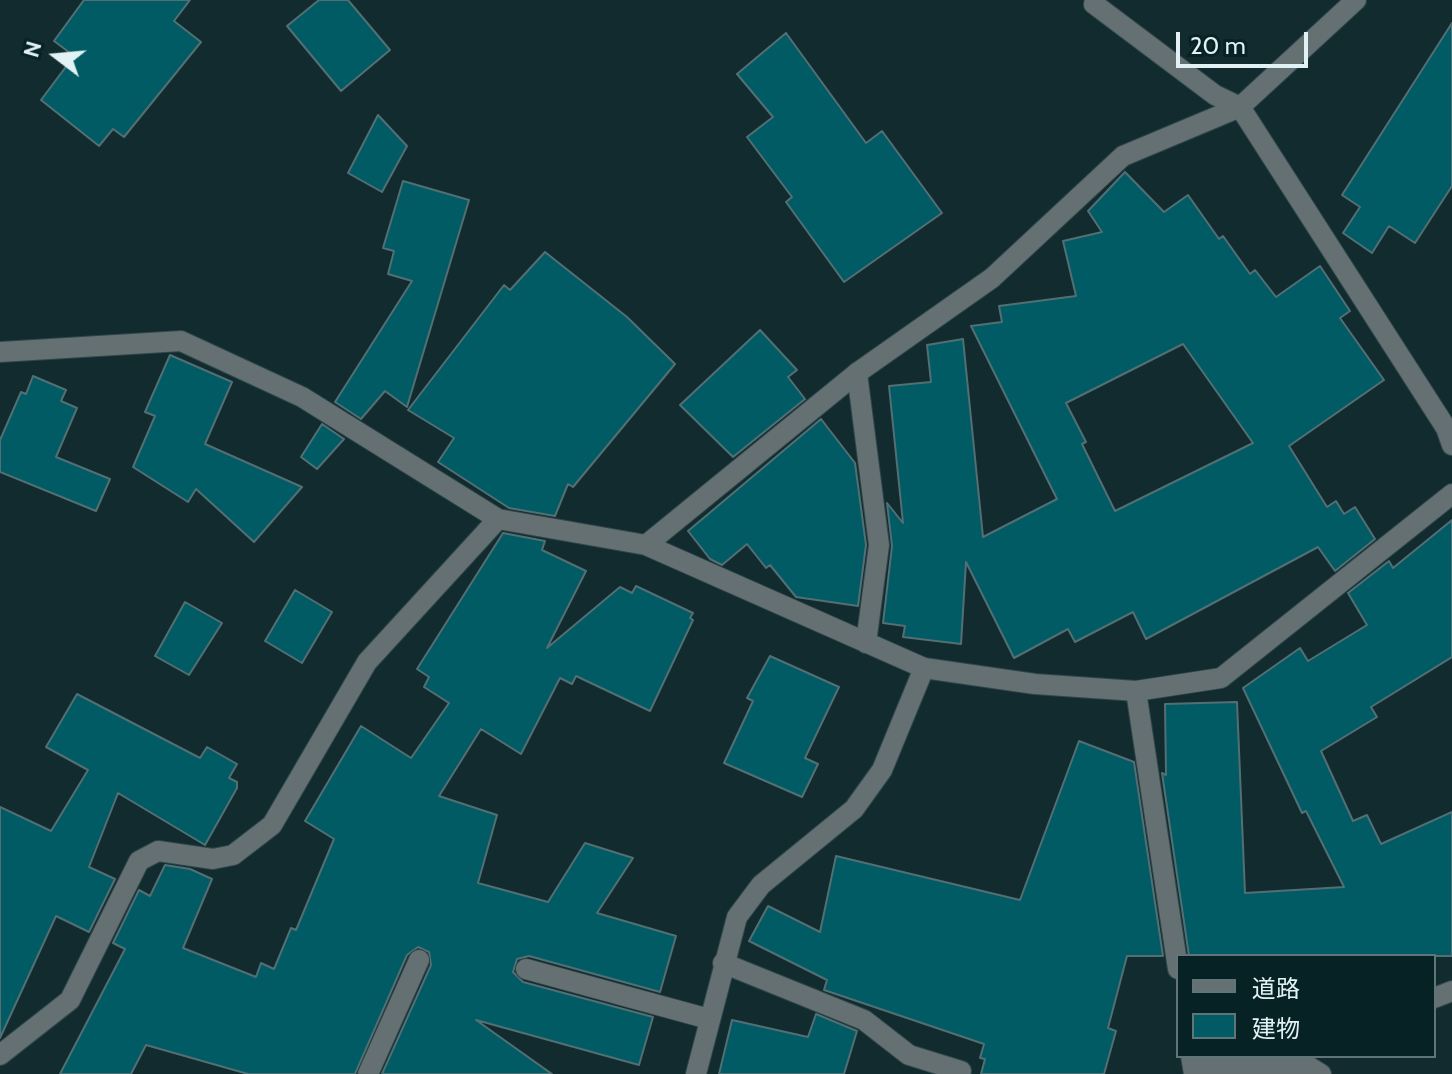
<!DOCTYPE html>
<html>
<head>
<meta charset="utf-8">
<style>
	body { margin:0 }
	#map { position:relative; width:1452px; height:1074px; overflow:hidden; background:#112b2f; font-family:Cabin,"Noto Sans JP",sans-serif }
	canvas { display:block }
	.legend { position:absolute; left:1176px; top:954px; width:260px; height:104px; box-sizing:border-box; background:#072225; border:2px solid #5f7578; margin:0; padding:10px 14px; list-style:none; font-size:24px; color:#e2f2f4 }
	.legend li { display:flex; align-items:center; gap:16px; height:40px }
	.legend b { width:40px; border:2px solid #5f7578 }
	.north { position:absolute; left:16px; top:16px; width:80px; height:80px; -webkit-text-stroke:6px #072225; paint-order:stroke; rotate:286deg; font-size:22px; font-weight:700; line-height:32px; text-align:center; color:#e2f2f4 }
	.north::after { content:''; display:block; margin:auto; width:28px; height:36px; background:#e2f2f4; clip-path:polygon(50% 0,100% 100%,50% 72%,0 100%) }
	.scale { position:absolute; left:1176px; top:32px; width:132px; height:36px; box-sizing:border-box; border:4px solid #e2f2f4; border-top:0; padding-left:10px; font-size:24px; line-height:28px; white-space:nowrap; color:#e2f2f4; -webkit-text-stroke:6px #072225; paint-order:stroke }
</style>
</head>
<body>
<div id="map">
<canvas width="1452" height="1074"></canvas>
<ul class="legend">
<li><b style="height:10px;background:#647072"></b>道路</li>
<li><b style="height:22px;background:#005b65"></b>建物</li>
</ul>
<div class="north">N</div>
<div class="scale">20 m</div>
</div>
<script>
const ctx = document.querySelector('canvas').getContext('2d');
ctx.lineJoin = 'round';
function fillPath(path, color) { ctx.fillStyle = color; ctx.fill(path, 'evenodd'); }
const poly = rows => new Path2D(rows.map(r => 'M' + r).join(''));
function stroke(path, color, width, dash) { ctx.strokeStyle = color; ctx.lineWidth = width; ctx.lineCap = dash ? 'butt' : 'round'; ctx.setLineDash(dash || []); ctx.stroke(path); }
const building = poly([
	[84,0,190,0,174,21,201,42,124,137,113,129,99,146,41,100,74,56,54,41,84,0],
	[319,0,348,0,390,50,341,91,287,26,319,0],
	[1452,23,1452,186,1415,243,1389,226,1372,253,1343,233,1360,207,1342,195,1452,23],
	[786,33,866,143,882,131,942,213,844,282,786,202,792,197,747,137,773,117,737,74,786,33],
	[378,115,407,146,382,192,348,173,378,115],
	[1125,172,1164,212,1188,195,1219,239,1223,236,1250,274,1255,270,1276,297,1320,266,1350,311,1340,318,1384,380,1289,446,1327,507,1336,501,1344,514,1355,507,1375,539,1335,571,1318,547,1146,639,1133,612,1075,642,1068,629,1014,658,966,562,961,644,903,637,905,626,883,623,892,546,887,503,903,523,889,386,931,382,927,345,963,339,983,537,1057,499,971,326,1002,322,999,306,1076,296,1063,241,1102,232,1088,211,1125,172],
	[1183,344,1253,443,1115,511,1082,444,1086,442,1066,403,1183,344],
	[403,181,469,200,407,407,385,391,361,419,335,402,412,281,388,274,394,251,383,248,403,181],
	[545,252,627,317,675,364,573,487,568,484,555,516,509,508,438,462,454,438,408,410,504,285,510,290,545,252],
	[760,330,797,370,788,377,805,399,733,457,680,405,760,330],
	[170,355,232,382,205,444,302,487,254,542,196,489,188,502,133,467,155,416,145,412,170,355],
	[33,376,66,390,61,401,77,408,56,457,110,479,96,511,0,472,0,440,21,392,26,394,33,376],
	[821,419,855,463,866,545,858,606,796,597,770,565,766,568,747,544,722,565,710,559,688,531,821,419],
	[322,424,344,439,317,469,301,457,322,424],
	[1452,520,1452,657,1371,707,1377,717,1321,751,1353,821,1367,815,1381,844,1452,812,1452,956,1189,956,1162,773,1166,775,1165,704,1237,702,1245,893,1344,887,1306,811,1302,813,1243,688,1300,648,1308,661,1367,625,1348,593,1389,561,1393,568,1452,520],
	[503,533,545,541,542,550,586,571,547,648,620,587,632,593,636,586,693,613,690,618,693,620,650,711,576,676,572,684,560,678,521,754,481,729,439,796,497,815,478,883,548,902,585,843,633,858,597,913,676,936,660,992,529,956,517,959,513,972,523,982,653,1017,639,1065,476,1020,552,1074,382,1074,431,965,429,952,418,947,407,955,355,1074,248,1074,146,1045,131,1074,60,1074,125,949,113,943,139,890,150,896,165,865,190,869,212,879,183,948,256,977,261,963,274,969,291,928,296,930,334,839,305,821,361,726,411,758,449,703,424,687,429,677,417,669,503,533],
	[295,590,332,612,302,663,265,641,295,590],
	[185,602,222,623,189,675,155,656,185,602],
	[770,656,839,687,805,758,818,764,802,797,724,763,753,701,747,698,770,656],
	[77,694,200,758,207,747,237,764,229,778,237,782,237,788,205,845,118,793,89,867,115,879,89,932,56,916,0,1038,0,807,51,831,88,770,46,747,77,694],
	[1079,741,1134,762,1163,956,1127,956,1108,1028,1116,1031,1104,1074,981,1074,985,1059,980,1058,984,1044,824,990,827,980,749,941,768,906,820,932,836,856,1020,900,1079,741],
	[816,1014,857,1031,844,1074,719,1074,732,1020,808,1037,816,1014]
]);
const lane = poly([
	[1095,0,1094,4,1215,95,1240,107],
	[857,373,879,545,866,643],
	[526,969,709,1019],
	[1434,998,1452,991],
	[0,1055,70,1000,139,861,158,851,213,859,233,855,272,825,367,662,498,519],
	[1193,1065,1308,1066,1321,1074]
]);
const street = poly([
	[1240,107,1446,428,1452,445],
	[0,352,181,341,302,397,498,519,646,545,924,668,1035,684,1136,691,1221,678,1452,494],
	[646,545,857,373,992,278,1123,156,1240,107,1356,0],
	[1136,691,1178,969],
	[723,963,864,1020,909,1055,961,1071],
	[1191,1056,1194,1074],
	[368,1074,419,960],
	[696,1074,737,917,761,885,854,809,882,770,924,668]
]);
fillPath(building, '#005b65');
stroke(building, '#536f73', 2);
stroke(lane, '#2e474b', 22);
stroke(street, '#2e474b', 22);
stroke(lane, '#647072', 20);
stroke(street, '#647072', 20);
</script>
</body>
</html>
